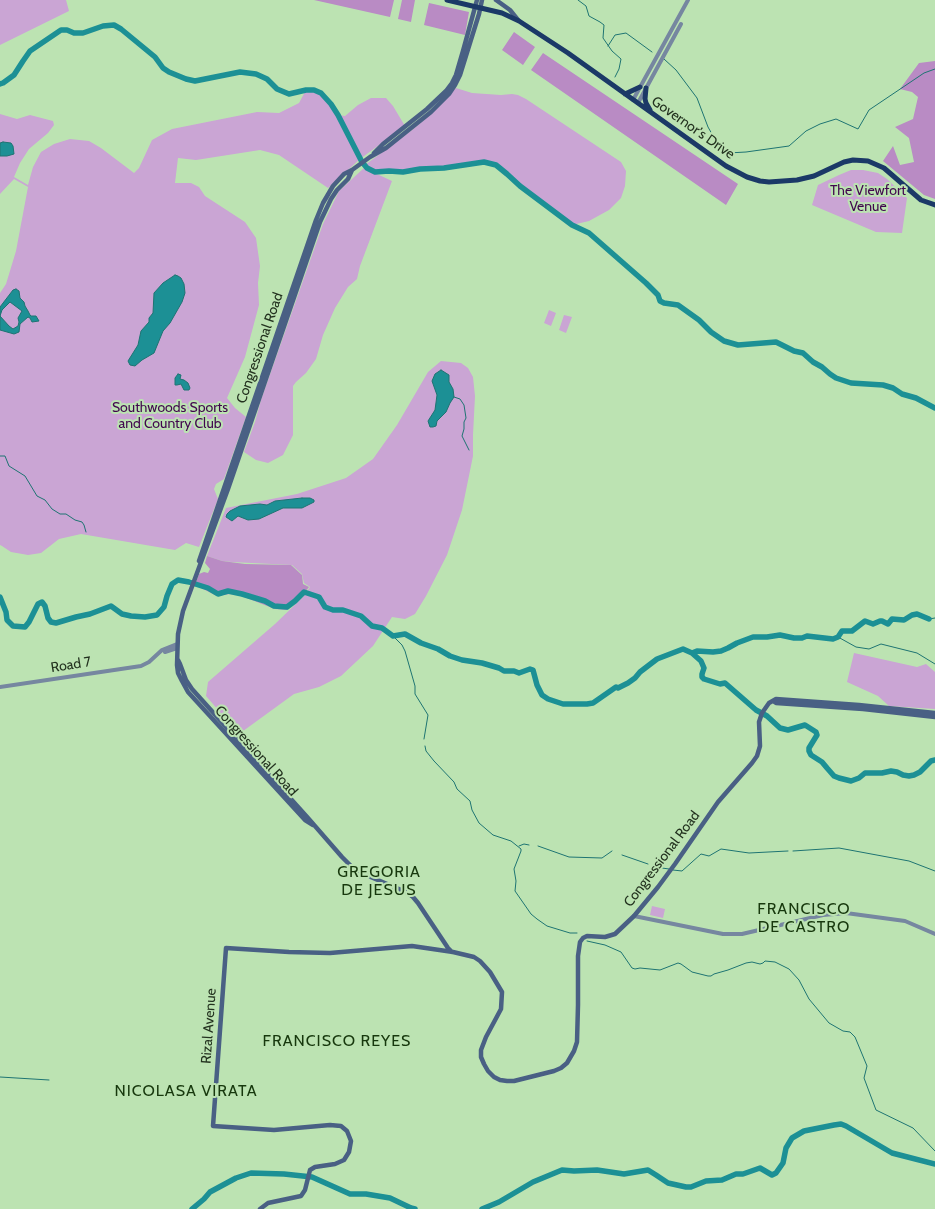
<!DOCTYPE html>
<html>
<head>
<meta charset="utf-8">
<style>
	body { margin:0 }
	canvas { display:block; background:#bce3b2 }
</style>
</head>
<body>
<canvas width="935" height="1209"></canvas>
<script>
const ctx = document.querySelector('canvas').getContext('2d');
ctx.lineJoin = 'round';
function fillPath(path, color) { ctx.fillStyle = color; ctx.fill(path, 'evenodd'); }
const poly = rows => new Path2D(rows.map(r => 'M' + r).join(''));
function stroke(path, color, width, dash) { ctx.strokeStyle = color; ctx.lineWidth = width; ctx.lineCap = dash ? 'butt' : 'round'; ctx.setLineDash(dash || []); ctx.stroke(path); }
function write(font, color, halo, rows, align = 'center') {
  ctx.font = font + ' Cabin,sans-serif'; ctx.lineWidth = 4; ctx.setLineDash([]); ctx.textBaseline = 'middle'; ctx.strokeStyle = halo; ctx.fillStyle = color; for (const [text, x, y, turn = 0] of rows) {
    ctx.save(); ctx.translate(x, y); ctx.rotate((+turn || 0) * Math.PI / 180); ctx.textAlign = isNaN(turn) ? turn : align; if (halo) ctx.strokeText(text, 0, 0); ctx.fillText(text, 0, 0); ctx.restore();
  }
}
const green = poly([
	[0,0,66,0,69,11,0,45],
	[456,88,472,93,501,95,512,94,518,95,526,99,621,162,626,171,625,186,621,198,609,210,589,221,572,225,520,186,507,174,496,165,484,162,444,168,420,169,403,172,389,171,375,172,366,169,365,165,412,130,425,119],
	[306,90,314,90,321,93,338,115,345,116,358,105,371,98,386,98,393,106,405,126,360,159,328,188,279,155,260,150,196,160,178,158,175,183,191,183,199,187,205,196,245,222,256,238,260,266,258,283,259,305,245,357,227,398,235,408,246,417,224,479,216,484,214,489,218,499,199,547,186,543,175,550,81,534,59,539,41,553,28,555,11,552,2,546,0,545,0,293,6,284,16,251,28,187,14,179,0,194,0,114,17,119,30,115,53,121,54,125,48,133,29,149,20,163,14,177,28,185,33,167,41,152,54,144,70,139,89,141,101,148,134,173,139,168,152,140,172,129,257,112,279,113,299,103],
	[364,168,392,181,360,266,357,279,348,287,335,308,323,335,316,359,306,373,296,382,293,386,293,435,283,455,268,463,256,460,244,452,255,422,261,400,323,224,339,191],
	[851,170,863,170,878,173,887,179,907,198,902,233,876,232,812,205,818,185,839,175],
	[549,310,556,313,551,326,544,323],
	[564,315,572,317,566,333,559,330],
	[441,361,461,363,468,368,473,377,475,396,473,435,473,456,462,510,447,555,426,596,415,614,405,619,392,617,373,646,341,676,319,687,294,694,239,734,206,696,208,682,275,624,303,597,310,587,304,583,302,574,292,565,232,562,222,561,207,556,226,508,297,494,346,478,373,459,397,425,428,372],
	[854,653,917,667,926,664,935,672,935,709,889,706,878,696,847,682],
	[652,906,665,909,663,918,650,915]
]);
const forest = poly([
	[314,0,394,0,390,17],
	[402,0,415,0,411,22,398,19],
	[429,3,469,12,465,35,424,25],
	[514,32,535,47,523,65,502,50],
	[543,53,738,184,726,205,531,70],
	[935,61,935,199,924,195,883,161,893,146,900,165,914,162,909,138,895,127,913,119,918,97,912,92,900,89,919,63],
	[207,556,222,561,245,564,291,565,302,575,303,584,309,587,299,600,287,610,275,609,239,595,230,594,217,596,195,585,199,574,204,572,208,573,210,569,205,563]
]);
const water = poly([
	[3,142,11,143,13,146,14,154,7,156,0,156,0,143,3,142],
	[175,275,178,276,181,278,184,284,185,293,182,302,170,323,163,331,154,353,142,360,135,366,130,365,128,361,138,345,141,331,149,322,149,318,153,313,154,293,163,283,175,275],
	[16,289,19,291,20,298,24,302,25,306,28,311,30,315,31,316,36,316,39,321,32,322,30,318,28,317,20,324,19,332,14,334,0,330,0,316,9,326,13,329,18,326,19,322,18,318,22,311,10,302,2,310,0,316,0,307,13,290,16,289],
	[441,370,449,375,449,382,453,389,454,397,450,403,446,412,437,421,436,426,433,427,430,427,428,421,435,410,437,395,432,381,435,374,441,370],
	[178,374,181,375,180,379,184,380,188,383,190,388,189,390,184,390,181,384,177,385,175,385,175,378,178,374],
	[302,498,310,498,314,500,314,502,302,508,283,508,259,519,248,520,238,516,232,521,226,517,227,514,230,511,240,506,260,504,267,505,275,501,302,498]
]);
const stream = poly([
	[578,0,586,6,589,16,600,22,604,25,603,38,612,51,621,59,619,69,615,77],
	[608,46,615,35,626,33,652,52],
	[664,59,676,70,697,98,708,127,717,143,724,151,728,153,746,152,789,146,806,131,820,124,836,119,858,129,869,110,924,73,935,69],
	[454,397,460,399,464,405,466,418,464,422,464,429,462,436,469,450],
	[0,456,5,456,9,466,25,476,37,496,45,500,52,509,60,514,66,514,75,520,82,522,84,525,86,532],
	[929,619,935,618],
	[393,636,402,645,405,651,415,686,415,694,428,715,424,739],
	[838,637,856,647,869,649,881,644,917,653,935,664],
	[425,746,426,751,434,761,454,782,457,789,470,801,472,810,479,823,493,835,511,841,521,849,521,851,514,869,516,881,515,891,531,914,537,919,547,926,570,933,577,933],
	[519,846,524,844,529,845],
	[538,846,569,857,602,858,612,851],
	[793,851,839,848,909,861,935,871],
	[622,855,648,864],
	[655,867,669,869],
	[673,870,682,871,701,854,709,856,721,849,749,853,788,851],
	[587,941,605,945,621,952,632,968,635,969,640,968,660,970,678,963,681,964,692,972,708,976,711,976,714,974,728,970,746,963,752,962,760,964,763,963,765,961,775,962,789,969,799,980,809,999,829,1023,843,1031,850,1032,855,1037,867,1066,864,1078,876,1110,913,1128,935,1151],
	[0,1077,49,1080]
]);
const river = poly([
	[0,84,3,83,14,75,23,61,30,51,61,30,67,30,74,33,83,33,103,26,114,25,121,29,155,57,163,68,169,72,186,79,195,81,240,72,256,74,267,79,277,89,289,94,306,90,314,90,321,93,331,104,338,115,362,162,367,168,375,172,389,171,403,172,420,169,444,168,484,162,496,165,507,174,520,186,572,225,589,233,646,283,658,295,660,301,664,303,678,305,699,320,711,332,724,341,738,345,776,342,794,351,803,353,813,362,822,367,830,374,836,378,851,383,883,385,893,388,902,394,916,398,935,408],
	[0,597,6,612,7,620,13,626,25,627,29,622,38,604,42,602,45,606,48,618,51,622,56,623,76,617,90,614,111,606,122,614,131,616,145,617,157,615,164,607,167,596,172,584,178,580,189,582,208,588,218,594,228,591,242,594,265,601,274,606,287,607,295,601,304,592,319,597,325,607,333,610,343,610,361,616,372,626,382,628,393,636,405,634,421,643,438,649,450,656,462,660,482,663,499,668,504,671,514,671,519,673,530,669,533,670,537,685,542,695,548,699,563,704,587,704,593,703,616,687,618,688,628,683,635,678,640,672,657,659,683,649,692,653,701,661,704,668,702,674,702,677,704,679,720,684,725,683,756,710,767,716,780,728,788,730,805,725,816,732,817,735,809,748,809,751,811,755,822,762,827,768,834,776,839,778,851,781,859,778,865,773,882,773,891,771,897,772,903,775,909,776,914,775,920,772,931,761,935,760],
	[692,653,697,651,713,652,721,651,728,648,737,643,753,637,767,637,780,635,794,638,802,638,807,636,833,639,838,637,842,631,852,631,865,621,873,624,880,621,882,621,888,624,892,619,904,620,912,615,917,614,929,619],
	[192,1209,204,1199,210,1192,236,1178,251,1173,284,1174,312,1177,350,1194,366,1194,390,1198,411,1208,415,1209],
	[482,1209,499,1202,533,1182,562,1170,574,1171,597,1170,624,1174,648,1170,656,1175,668,1183,686,1187,691,1187,706,1181,722,1180,736,1174,743,1174,760,1168,772,1175,776,1173,783,1163,786,1148,792,1138,804,1131,834,1125,841,1124,846,1126,892,1153,935,1164]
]);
const tertiary = poly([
	[633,100,688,0],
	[638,103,681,24],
	[165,652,177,648],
	[0,687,141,666,149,662,162,650,177,644],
	[634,916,723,934,742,934,823,915,846,913,905,921,935,934]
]);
const secondary = poly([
	[496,0,510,10,518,20],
	[374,153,383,144,427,109,446,91,452,83,456,75,463,51,477,0],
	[199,561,316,220,323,203,333,186,344,174,352,170,370,157,386,148,431,112,449,94,455,85,460,75,479,14,482,0],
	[178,660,180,664,186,680,192,689,308,818,342,857,351,866,366,875,406,892,413,897,418,903,448,948,452,952],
	[773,701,776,703,863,709,935,717],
	[313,825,305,820,294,808,188,692,182,681,178,673,177,665,178,634,183,611,228,489,320,222,331,199,337,190,348,179,352,170],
	[260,1209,268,1203,301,1196,305,1190,310,1170,315,1167,335,1164,344,1160,349,1152,351,1141,347,1131,341,1126,330,1125,274,1130,213,1126,226,948,289,952,330,953,412,946,453,952,474,957,480,961,490,972,502,992,501,1009,486,1037,481,1050,481,1057,484,1064,488,1071,494,1077,500,1080,507,1081,514,1081,554,1071,561,1068,567,1063,574,1051,577,1042,578,1005,578,956,580,942,583,938,587,936,605,937,615,934,634,916,658,887,675,864,718,802,752,763,757,756,760,746,759,722,762,713,769,703,776,699,859,705,935,713]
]);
const trunk = poly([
	[447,0,502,13,519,21,568,53,726,166,747,177,760,181,769,182,797,180,814,176,844,162,853,160,868,161,884,168,921,200,935,205],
	[646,88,645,99,646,103,650,110],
	[625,94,640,87]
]);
const streetNames = [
	["Governor's Drive",693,128,35],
	["Congressional Road",260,348,-71],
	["Road 7",71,665,-9],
	["Congressional Road",256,751,48],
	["Congressional Road",662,859,-53],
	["Rizal Avenue",209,1026,-86]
];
const parkNames = [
	["The Viewfort",868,191],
	["Venue",868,207],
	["Southwoods Sports",170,408],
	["and Country Club",170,424]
];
const quarterNames = [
	["GREGORIA",379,872],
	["DE JESUS",379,890],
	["FRANCISCO",804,909],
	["DE CASTRO",804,927],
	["FRANCISCO REYES",337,1041],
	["NICOLASA VIRATA",186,1091]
];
fillPath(green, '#caa5d4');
fillPath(forest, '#b98bc4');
fillPath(water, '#1c9095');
stroke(water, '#1e7472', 1);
stroke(stream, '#1e7472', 1);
stroke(river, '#1c9095', 5.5);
stroke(tertiary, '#7687a0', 4);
stroke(secondary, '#496084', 4.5);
stroke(trunk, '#1b3967', 5);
write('14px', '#23321f', '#bce3b2', streetNames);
write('14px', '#41064e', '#bce3b2', parkNames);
ctx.letterSpacing = '1px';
write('16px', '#17380d', '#bce3b2', quarterNames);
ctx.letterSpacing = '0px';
</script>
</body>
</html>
